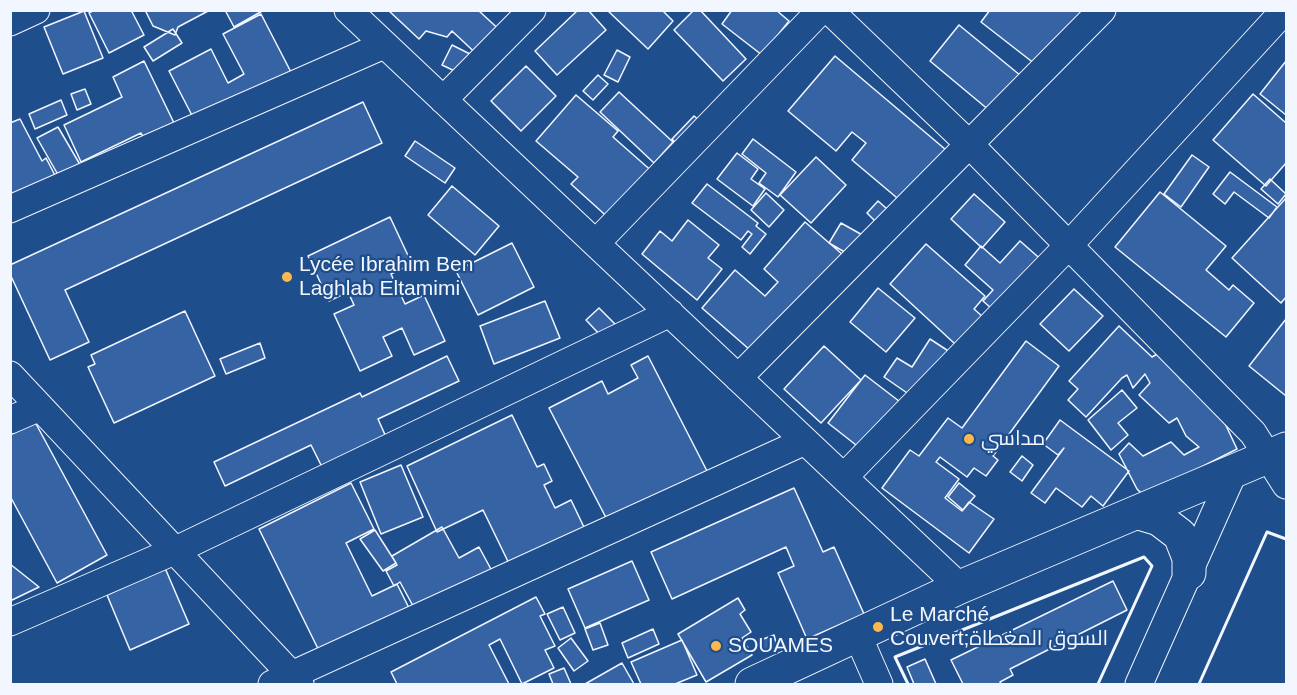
<!DOCTYPE html>
<html>
<head>
<meta charset="utf-8">
<style>
	body { margin:0 }
	#map { position:relative; width:1297px; height:695px; overflow:hidden; background:#1f4e8c; font-family:Arial,sans-serif }
	canvas { display:block }
	.frame { position:absolute; inset:0; border:12px solid #f2f6ff; pointer-events:none }
</style>
</head>
<body>
<div id="map">
<canvas width="1297" height="695"></canvas>
<div class="frame"></div>
</div>
<script>
const ctx = document.querySelector('canvas').getContext('2d');
ctx.lineJoin = 'round';
function fillPath(path, color) { ctx.fillStyle = color; ctx.fill(path, 'evenodd'); }
const poly = rows => new Path2D(rows.map(r => 'M' + r).join(''));
function stroke(path, color, width, dash) { ctx.strokeStyle = color; ctx.lineWidth = width; ctx.lineCap = dash ? 'butt' : 'round'; ctx.setLineDash(dash || []); ctx.stroke(path); }
function write(font, color, halo, rows, align = 'center') {
  ctx.font = font + ' Arial,Cairo,sans-serif'; ctx.lineWidth = 4.5; ctx.setLineDash([]); ctx.textBaseline = 'middle'; ctx.strokeStyle = halo; ctx.fillStyle = color; for (const [text, x, y, turn = 0] of rows) {
    ctx.save(); ctx.translate(x, y); ctx.rotate((+turn || 0) * Math.PI / 180); ctx.textAlign = isNaN(turn) ? turn : align; if (halo) ctx.strokeText(text, 0, 0); ctx.fillText(text, 0, 0); ctx.restore();
  }
}
const building = poly([
	[94,10,131,10,144,35,109,53,89,13,94,10],
	[145,10,210,10,178,27,175,35,153,26,145,10],
	[225,10,264,10,234,27,225,10],
	[388,10,478,10,505,35,483,60,452,31,447,37,426,31,419,39,388,10],
	[578,10,588,10,606,30,557,75,535,51,578,10],
	[607,10,662,10,673,21,648,49,607,10],
	[694,10,700,10,746,59,723,81,674,30,694,10],
	[732,10,776,10,789,21,762,55,722,24,732,10],
	[990,10,1098,10,1044,71,981,22,990,10],
	[84,11,103,58,63,74,44,27,84,11],
	[261,14,293,76,198,127,169,71,211,49,228,83,244,74,223,34,261,14],
	[959,25,1032,85,1002,121,930,61,959,25],
	[173,29,182,43,153,61,144,47,173,29],
	[452,45,470,54,461,74,442,65,452,45],
	[617,50,630,57,618,82,604,75,617,50],
	[835,56,952,155,909,208,852,160,866,143,852,132,836,151,788,111,835,56],
	[144,61,175,125,145,140,141,133,81,162,64,125,122,97,113,77,144,61],
	[1286,61,1286,115,1260,94,1286,61],
	[526,66,556,96,521,131,491,101,526,66],
	[598,75,608,84,593,100,583,91,598,75],
	[85,89,91,104,77,110,71,94,85,89],
	[619,92,673,142,654,163,600,112,619,92],
	[1253,94,1286,123,1286,163,1266,186,1213,140,1253,94],
	[576,95,618,131,613,137,655,174,613,222,571,184,578,177,536,141,576,95],
	[61,100,67,115,35,129,29,114,61,100],
	[363,102,382,143,65,290,89,342,50,360,10,274,10,265,363,102],
	[694,116,701,122,679,146,672,139,694,116],
	[20,119,42,161,46,158,58,181,10,205,10,123,20,119],
	[58,127,82,168,61,180,37,138,58,127],
	[753,139,796,172,778,197,759,183,766,173,742,154,753,139],
	[415,141,455,168,445,183,405,156,415,141],
	[737,153,758,169,751,179,765,189,753,206,717,179,737,153],
	[1192,155,1209,167,1181,207,1164,194,1192,155],
	[816,157,846,185,811,223,780,195,816,157],
	[1230,172,1277,207,1269,218,1234,192,1225,204,1213,194,1230,172],
	[1270,179,1286,194,1278,204,1261,189,1270,179],
	[707,184,758,223,756,226,766,234,750,254,742,247,752,234,748,231,741,240,692,203,707,184],
	[452,186,499,226,475,255,428,215,452,186],
	[1160,192,1226,246,1206,270,1229,290,1233,285,1254,303,1226,337,1115,247,1160,192],
	[766,193,784,210,769,227,751,210,766,193],
	[974,194,1005,222,982,248,951,219,974,194],
	[1286,198,1286,297,1281,303,1232,258,1286,198],
	[878,201,895,216,883,229,867,213,878,201],
	[390,217,412,264,391,274,405,304,424,295,445,341,414,355,402,328,383,337,392,356,360,371,334,314,354,305,348,292,329,301,308,256,390,217],
	[688,220,719,245,708,258,722,269,697,300,642,254,660,231,672,241,688,220],
	[805,222,850,261,758,357,702,308,735,270,765,296,778,282,764,269,805,222],
	[841,223,866,237,855,258,829,243,841,223],
	[1020,241,1045,263,999,315,983,301,993,290,965,265,981,246,1000,263,1020,241],
	[512,243,534,287,478,315,456,271,512,243],
	[926,244,985,296,974,309,992,325,967,355,890,284,926,244],
	[878,288,915,318,886,352,850,322,878,288],
	[1074,289,1103,316,1069,351,1040,324,1074,289],
	[545,301,560,338,494,364,480,326,545,301],
	[599,308,615,324,602,337,586,320,599,308],
	[185,311,215,376,114,423,88,367,95,364,91,355,185,311],
	[1286,319,1286,396,1249,366,1286,319],
	[1119,326,1152,357,1159,353,1174,367,1180,379,1222,417,1237,449,1144,496,1137,489,1119,454,1129,443,1143,456,1171,442,1184,455,1199,447,1186,436,1177,418,1169,423,1139,395,1150,383,1145,374,1133,388,1127,375,1122,378,1086,417,1068,400,1078,389,1069,381,1119,326],
	[930,339,956,356,923,404,884,377,897,358,912,367,930,339],
	[1026,341,1059,366,993,456,998,460,986,476,974,468,967,477,940,457,936,462,959,479,945,498,962,511,969,502,994,519,969,553,882,488,910,450,919,456,948,418,962,428,1026,341],
	[260,343,265,358,226,374,220,359,260,343],
	[824,346,861,380,821,423,784,389,824,346],
	[447,356,459,381,378,419,386,437,322,467,311,445,225,486,214,462,360,393,362,397,447,356],
	[648,356,707,471,615,535,549,408,602,381,608,394,638,378,631,365,648,356],
	[865,375,908,408,870,456,828,423,865,375],
	[1122,390,1137,408,1118,423,1128,435,1111,450,1088,420,1122,390],
	[512,415,537,467,544,464,552,481,544,485,555,508,571,500,592,544,517,580,483,510,437,532,407,466,512,415],
	[1060,420,1129,471,1103,506,1091,496,1082,507,1056,488,1045,503,1031,493,1064,448,1058,455,1043,444,1060,420],
	[35,422,107,555,57,583,10,496,10,435,35,422],
	[1022,456,1033,465,1022,481,1010,472,1022,456],
	[401,465,423,517,381,534,360,482,401,465],
	[351,483,374,529,346,543,372,596,397,584,416,622,327,667,259,529,351,483],
	[959,483,975,496,963,510,948,497,959,483],
	[794,488,823,552,834,547,864,614,807,639,778,573,794,566,786,547,672,599,651,552,794,488],
	[442,527,459,558,479,547,499,584,424,626,400,582,394,586,386,571,397,565,392,556,442,527],
	[375,530,396,563,383,571,360,539,375,530],
	[632,561,649,600,585,628,568,589,632,561],
	[10,564,39,587,10,601,10,564],
	[165,568,189,624,130,650,107,595,165,568],
	[1113,581,1127,610,1010,669,1013,675,1000,682,1001,684,963,684,951,660,1113,581],
	[536,597,545,614,540,616,555,646,545,650,554,668,522,684,500,639,489,645,509,684,397,684,391,672,536,597],
	[738,598,745,610,740,614,751,632,742,638,752,655,706,682,678,634,738,598],
	[563,607,575,633,560,640,547,614,563,607],
	[600,623,608,645,593,650,585,629,600,623],
	[653,629,659,644,628,658,622,643,653,629],
	[774,635,777,646,761,651,758,641,774,635],
	[571,638,588,661,574,671,558,648,571,638],
	[682,640,697,675,675,684,641,684,631,662,682,640],
	[925,659,936,684,914,684,907,667,925,659],
	[622,663,634,684,585,684,622,663],
	[564,668,571,684,553,684,549,674,564,668]
]);
const minor = poly([
	[348,10,960,587],
	[829,10,970,145,1253,433,1286,485],
	[10,22,36,10],
	[443,100,532,10],
	[10,209,384,45],
	[596,243,821,10],
	[10,375,300,684],
	[738,378,1102,10],
	[10,420,40,407],
	[844,477,1070,244,1285,10],
	[10,622,174,551,670,313],
	[858,636,879,684],
	[272,684,805,441],
	[1139,684,1233,473]
]);
const major = poly([
	[1139,513,1159,519,1180,535,1189,558,1189,573],
	[752,684,960,587,1286,449]
]);
const wall = poly([
	[908,684,895,657,1144,557,1152,566,1098,684],
	[1199,684,1267,532,1286,539]
]);
const markers = [
	[287,277,6,"#ffb74d"],
	[969,439,6,"#ffb74d"],
	[878,627,6,"#ffb74d"],
	[716,646,6,"#ffb74d"]
];
const poiNames = [
	["Lycée Ibrahim Ben",299,265],
	["Laghlab Eltamimi",299,289],
	["مداسي",981,439],
	["Le Marché",890,615],
	["Couvert;السوق المغطاة",890,639],
	["SOUAMES",728,646]
];
fillPath(building, '#3563a3');
stroke(building, '#f2f6ff', 1.5);
stroke(minor, '#f2f6ff', 29);
stroke(major, '#f2f6ff', 35);
stroke(minor, '#1f4e8c', 27);
stroke(major, '#1f4e8c', 33);
stroke(wall, '#f2f6ff', 3);
for (const [x, y, r, color] of markers) { const dot = new Path2D(); dot.arc(x, y, r, 0, 2 * Math.PI); ctx.fillStyle = color; ctx.fill(dot); stroke(dot, '#1f4e8c', 2); }
write('21px', '#f2f6ff', '#1f4e8c', poiNames, 'left');
</script>
</body>
</html>
